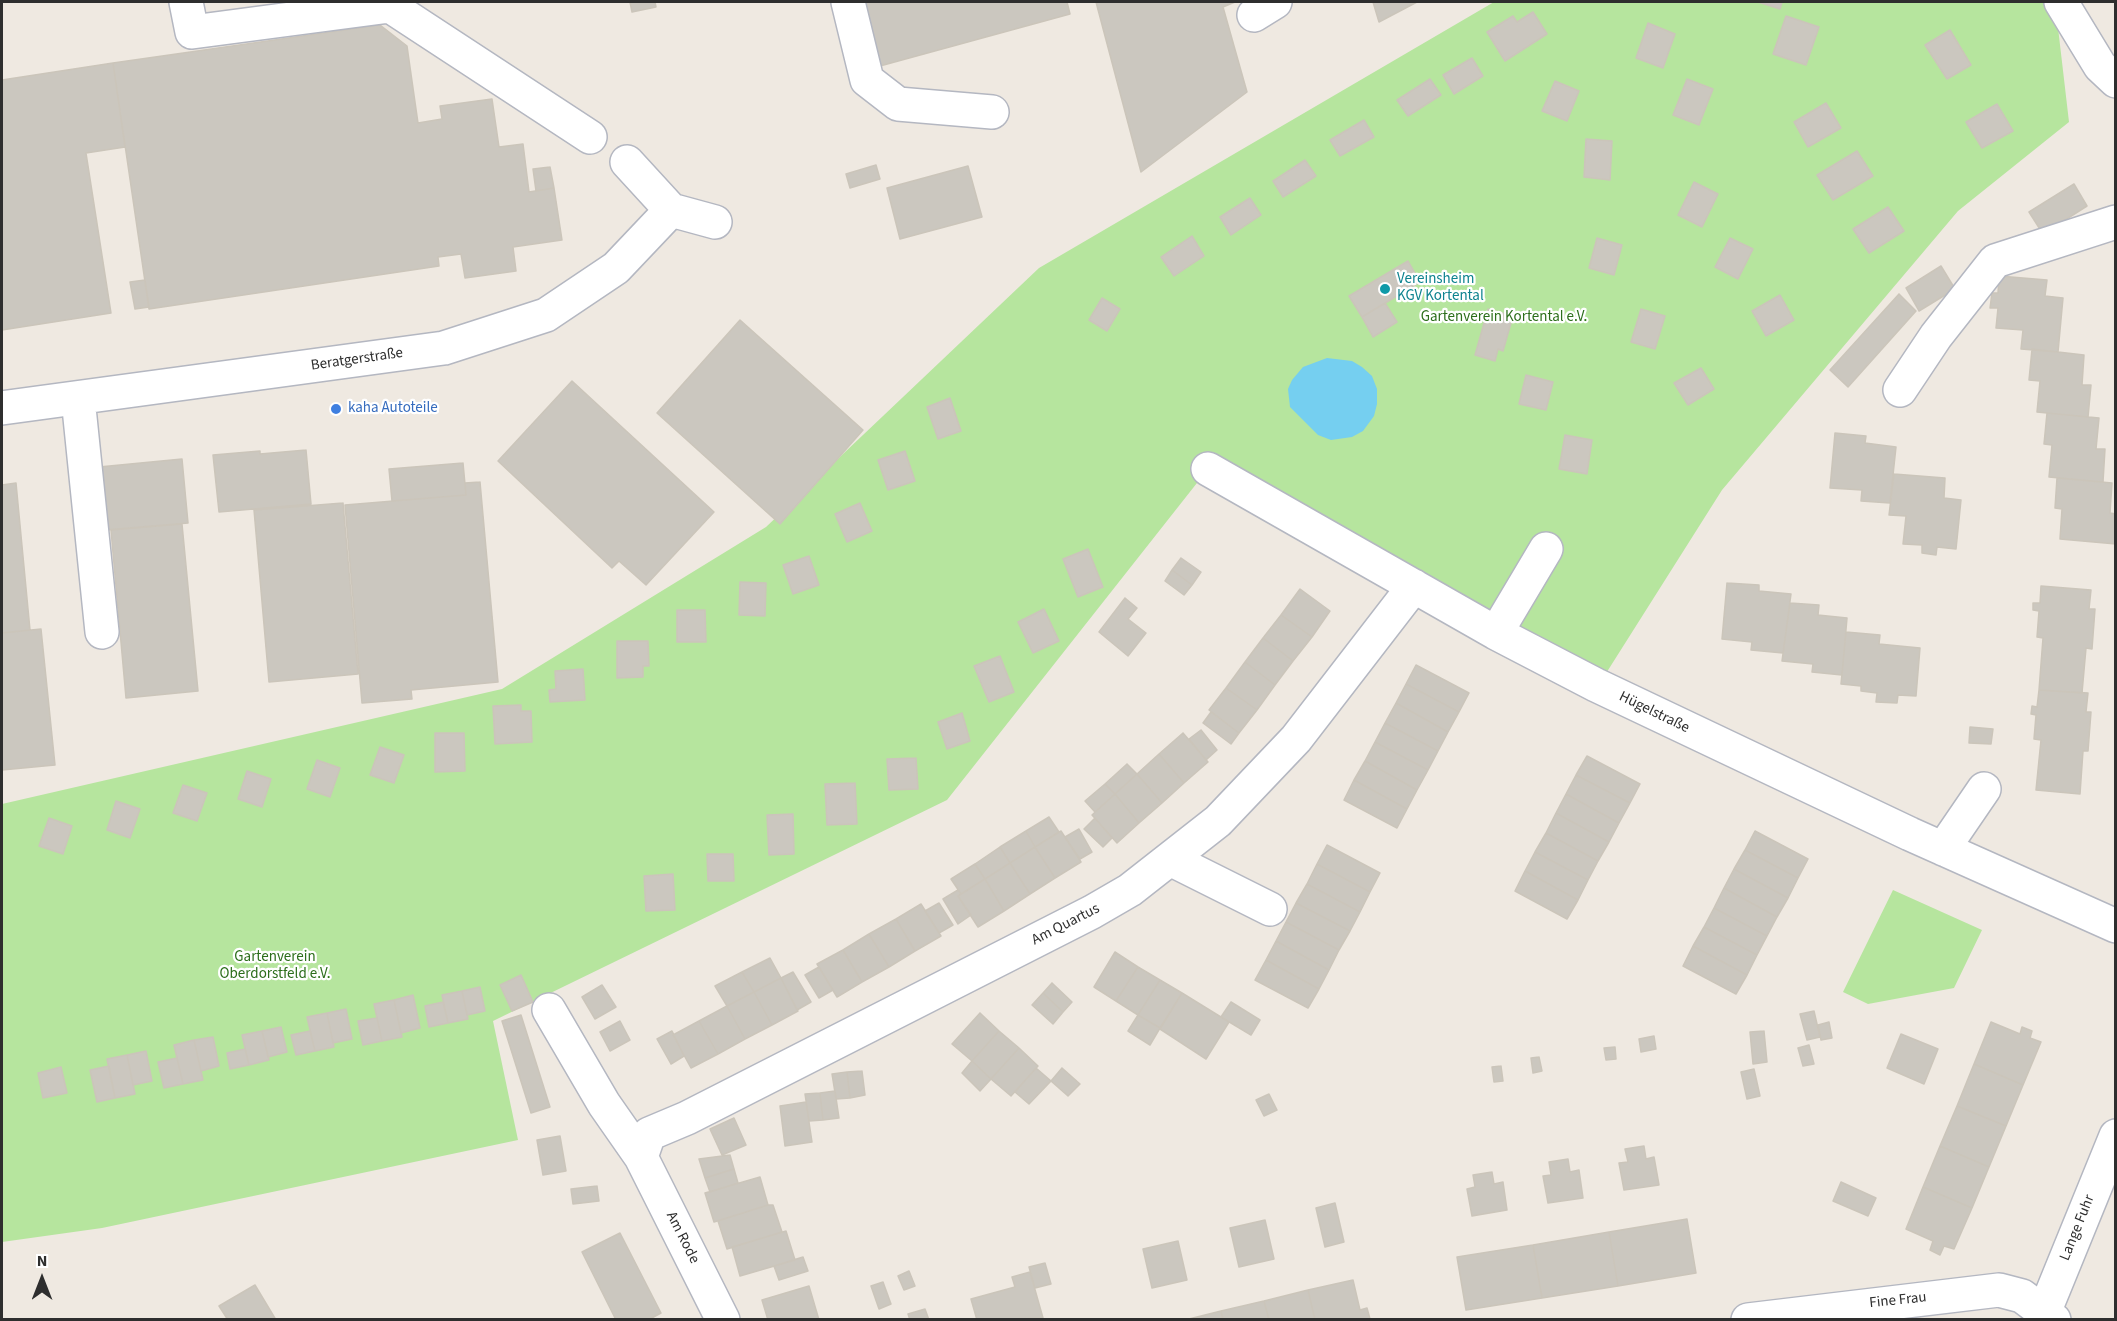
<!DOCTYPE html>
<html>
<head>
<meta charset="utf-8">
<style>
	body { margin:0 }
	#map { position:relative; width:2117px; height:1321px; overflow:hidden; background:#efe9e1; font-family:"Source Sans 3",sans-serif }
	canvas { display:block }
	.frame { position:absolute; inset:0; border:3px solid #2e2e2e; pointer-events:none }
	.north { position:absolute; left:12px; top:1249px; width:60px; height:60px; -webkit-text-stroke:4px #fff; paint-order:stroke; rotate:0deg; font-size:16px; font-weight:700; line-height:24px; text-align:center; color:#2e2e2e }
	.north::after { content:''; display:block; margin:auto; width:21px; height:27px; background:#2e2e2e; clip-path:polygon(50% 0,100% 100%,50% 72%,0 100%) }
</style>
</head>
<body>
<div id="map">
<canvas width="2117" height="1321"></canvas>
<div class="frame"></div>
<div class="north">N</div>
</div>
<script>
const ctx = document.querySelector('canvas').getContext('2d');
ctx.lineJoin = 'round';
function fillPath(path, color) { ctx.fillStyle = color; ctx.fill(path, 'evenodd'); }
const poly = rows => new Path2D(rows.map(r => 'M' + r).join(''));
function stroke(path, color, width, dash) { ctx.strokeStyle = color; ctx.lineWidth = width; ctx.lineCap = dash ? 'butt' : 'round'; ctx.setLineDash(dash || []); ctx.stroke(path); }
function write(font, color, halo, rows, align = 'center') {
  ctx.font = font + ' "Source Sans 3",sans-serif'; ctx.lineWidth = 4.5; ctx.setLineDash([]); ctx.textBaseline = 'middle'; ctx.strokeStyle = halo; ctx.fillStyle = color; for (const [text, x, y, turn = 0] of rows) {
    ctx.save(); ctx.translate(x, y); ctx.rotate((+turn || 0) * Math.PI / 180); ctx.textAlign = isNaN(turn) ? turn : align; if (halo) ctx.strokeText(text, 0, 0); ctx.fillText(text, 0, 0); ctx.restore();
  }
}
const green = poly([
	[1494,2,2055,2,2069,122,1958,211,1722,490,1598,686,1208,469,947,800,493,1021,518,1140,102,1228,2,1242,2,804,502,689,766,527,1039,268],
	[1893,890,1982,930,1954,988,1868,1004,1843,992]
]);
const water = poly([
	[1327,358,1352,361,1362,367,1372,376,1377,389,1377,404,1374,416,1363,431,1352,437,1331,440,1318,435,1290,407,1288,389,1292,380,1303,367]
]);
const building = poly([
	[630,2,655,2,656,7,632,12,630,2],
	[863,2,1067,2,1070,14,880,66,863,2],
	[1096,2,1235,2,1223,7,1247,92,1141,172,1096,2],
	[1373,2,1417,2,1379,22,1373,2],
	[1758,2,1782,2,1780,9,1758,2],
	[1533,12,1547,34,1505,61,1487,32,1513,16,1517,22,1533,12],
	[1786,16,1819,27,1806,65,1773,54,1786,16],
	[1648,23,1675,34,1663,68,1636,58,1648,23],
	[380,25,407,46,418,123,442,119,440,106,492,99,499,147,523,144,529,192,554,188,562,240,513,247,516,271,465,278,461,254,438,257,439,266,149,309,113,63,380,25],
	[1950,30,1971,65,1947,79,1925,45,1950,30],
	[1472,58,1483,76,1454,94,1443,75,1472,58],
	[113,63,125,147,86,153,111,313,2,330,2,80,113,63],
	[1430,79,1441,95,1408,116,1397,100,1430,79],
	[1687,79,1713,89,1699,125,1673,115,1687,79],
	[1555,81,1579,91,1567,121,1542,111,1555,81],
	[1826,103,1841,128,1808,147,1794,122,1826,103],
	[1997,104,2013,131,1982,148,1966,122,1997,104],
	[1364,120,1374,137,1340,156,1330,140,1364,120],
	[1586,139,1612,141,1610,180,1584,177,1586,139],
	[1857,151,1873,176,1833,200,1817,175,1857,151],
	[1305,160,1316,176,1283,197,1273,181,1305,160],
	[876,165,880,179,850,188,846,174,876,165],
	[968,166,982,217,900,239,887,188,968,166],
	[550,167,554,188,536,191,533,169,550,167],
	[1694,182,1718,194,1702,227,1678,215,1694,182],
	[2074,184,2087,206,2043,234,2029,212,2074,184],
	[1250,198,1261,215,1231,235,1220,217,1250,198],
	[1888,207,1904,231,1869,253,1853,229,1888,207],
	[1192,236,1204,256,1174,276,1161,257,1192,236],
	[1597,238,1622,245,1614,275,1589,268,1597,238],
	[1730,238,1753,249,1738,279,1715,267,1730,238],
	[1408,261,1420,282,1362,317,1349,296,1408,261],
	[1941,266,1955,289,1919,311,1906,288,1941,266],
	[1999,276,2047,280,2045,296,2063,298,2058,352,2021,349,2023,330,1996,328,1998,308,1990,308,1992,293,1998,293,1999,276],
	[145,280,149,307,135,309,130,282,145,280],
	[1899,294,1916,311,1848,387,1830,370,1899,294],
	[1780,295,1794,320,1766,336,1752,311,1780,295],
	[1102,298,1120,309,1107,331,1089,320,1102,298],
	[1385,303,1397,322,1373,337,1362,317,1385,303],
	[1488,309,1513,316,1503,351,1498,349,1495,361,1475,355,1488,309],
	[1641,309,1665,316,1655,349,1631,342,1641,309],
	[740,320,863,430,780,524,657,413,740,320],
	[2032,349,2084,355,2082,385,2091,385,2088,417,2037,412,2040,381,2029,380,2032,349],
	[1701,368,1714,389,1688,405,1674,383,1701,368],
	[1526,375,1553,382,1546,410,1519,404,1526,375],
	[572,381,714,512,646,585,619,561,612,568,498,461,572,381],
	[950,398,961,431,938,439,927,407,950,398],
	[2047,413,2099,418,2096,449,2105,449,2103,482,2049,477,2052,445,2044,444,2047,413],
	[1835,433,1866,436,1865,443,1896,447,1890,503,1861,501,1862,490,1830,488,1835,433],
	[1565,435,1592,440,1587,474,1559,469,1565,435],
	[306,450,311,504,219,512,213,455,260,451,260,454,306,450],
	[905,451,915,481,888,490,878,460,905,451],
	[182,459,188,523,105,530,99,467,182,459],
	[463,463,466,495,392,501,389,469,463,463],
	[1894,474,1945,478,1944,498,1961,500,1956,549,1937,547,1936,555,1922,553,1922,545,1903,544,1906,516,1889,515,1894,474],
	[2057,478,2112,483,2110,513,2116,514,2116,544,2060,539,2062,509,2055,508,2057,478],
	[480,482,498,682,411,690,412,699,362,703,345,505,466,495,465,483,480,482],
	[16,483,30,630,2,633,2,485,16,483],
	[343,503,358,674,269,682,254,510,343,503],
	[860,503,872,531,847,542,835,514,860,503],
	[182,524,198,691,126,698,111,530,182,524],
	[1088,549,1103,587,1078,597,1063,559,1088,549],
	[809,556,819,585,793,594,783,565,809,556],
	[1181,558,1201,572,1192,585,1172,570,1181,558],
	[1172,570,1192,585,1184,595,1165,581,1172,570],
	[740,582,766,583,765,616,739,615,740,582],
	[1727,583,1759,585,1759,591,1791,594,1783,653,1751,650,1752,642,1722,639,1727,583],
	[2041,586,2091,590,2089,609,2095,609,2092,649,2086,648,2082,693,2039,690,2043,638,2037,637,2039,611,2033,610,2033,603,2040,603,2041,586],
	[1300,589,1330,611,1312,637,1281,615,1300,589],
	[1125,598,1137,608,1128,619,1146,633,1128,656,1099,632,1125,598],
	[1790,603,1819,605,1818,615,1847,618,1842,675,1812,672,1813,664,1782,661,1790,603],
	[1044,609,1059,641,1033,653,1018,622,1044,609],
	[677,610,705,610,706,642,677,642,677,610],
	[1281,615,1312,637,1293,661,1263,638,1281,615],
	[41,629,55,765,2,770,2,633,41,629],
	[1846,632,1880,635,1879,644,1920,648,1916,696,1898,695,1897,703,1876,702,1877,693,1861,691,1861,686,1841,684,1846,632],
	[1263,638,1293,661,1275,685,1245,662,1263,638],
	[617,641,648,641,649,666,643,666,643,677,617,678,617,641],
	[1000,656,1014,692,989,702,974,666,1000,656],
	[1245,662,1275,685,1257,710,1226,688,1245,662],
	[1416,665,1469,693,1459,712,1406,684,1416,665],
	[583,669,585,700,550,702,549,690,556,689,555,671,583,669],
	[1406,684,1459,712,1448,732,1396,703,1406,684],
	[1226,688,1257,710,1239,733,1209,710,1226,688],
	[2039,690,2088,693,2086,712,2091,712,2088,751,2083,751,2080,794,2036,790,2041,740,2034,739,2036,715,2031,714,2032,706,2037,707,2039,690],
	[1396,703,1448,732,1438,751,1385,723,1396,703],
	[521,705,521,711,531,711,532,742,495,744,493,706,521,705],
	[1211,712,1239,733,1231,744,1203,723,1211,712],
	[962,713,970,741,947,749,938,722,962,713],
	[1385,723,1438,751,1428,770,1375,742,1385,723],
	[1970,727,1993,729,1991,744,1969,743,1970,727],
	[1201,730,1217,750,1206,760,1189,739,1201,730],
	[435,733,464,733,465,771,435,772,435,733],
	[1183,733,1208,762,1184,783,1159,754,1183,733],
	[1375,742,1428,770,1417,790,1365,761,1375,742],
	[380,747,404,755,394,783,370,775,380,747],
	[1159,754,1184,783,1162,803,1137,774,1159,754],
	[1587,756,1640,784,1630,803,1576,775,1587,756],
	[916,758,918,789,889,790,887,759,916,758],
	[317,760,340,768,330,797,307,789,317,760],
	[1365,761,1417,790,1407,809,1354,780,1365,761],
	[1127,764,1137,774,1115,794,1105,784,1127,764],
	[247,771,271,779,262,807,238,799,247,771],
	[1137,774,1162,803,1139,823,1115,794,1137,774],
	[1576,775,1630,803,1619,823,1566,794,1576,775],
	[1354,780,1407,809,1397,828,1344,800,1354,780],
	[855,783,857,824,827,825,825,784,855,783],
	[1105,784,1115,794,1095,812,1085,801,1105,784],
	[183,785,207,793,197,821,173,813,183,785],
	[1115,794,1139,823,1117,843,1092,815,1115,794],
	[1566,794,1619,823,1609,842,1556,813,1566,794],
	[116,801,140,809,130,838,107,830,116,801],
	[1556,813,1609,842,1598,861,1546,833,1556,813],
	[793,814,794,854,769,855,767,815,793,814],
	[1049,817,1059,832,1035,847,1026,831,1049,817],
	[49,818,72,826,63,854,39,846,49,818],
	[1095,818,1112,838,1103,847,1084,829,1095,818],
	[1079,829,1092,852,1080,859,1065,837,1079,829],
	[1026,831,1035,847,1010,863,1000,847,1026,831],
	[1061,831,1081,862,1055,878,1035,847,1061,831],
	[1755,831,1808,859,1798,878,1745,850,1755,831],
	[1546,833,1598,861,1588,880,1535,852,1546,833],
	[1327,845,1380,873,1370,892,1317,864,1327,845],
	[1000,847,1010,863,985,879,975,864,1000,847],
	[1035,847,1055,878,1030,894,1010,863,1035,847],
	[1745,850,1798,878,1788,898,1734,869,1745,850],
	[1535,852,1588,880,1578,900,1525,871,1535,852],
	[707,854,733,854,734,881,708,881,707,854],
	[1010,863,1030,894,1004,911,985,879,1010,863],
	[975,864,985,879,961,894,951,879,975,864],
	[1317,864,1370,892,1360,912,1307,884,1317,864],
	[1734,869,1788,898,1777,917,1724,888,1734,869],
	[1525,871,1578,900,1567,919,1515,891,1525,871],
	[673,874,675,910,646,911,644,876,673,874],
	[985,879,1004,911,978,927,958,896,985,879],
	[1307,884,1360,912,1350,931,1296,903,1307,884],
	[1724,888,1777,917,1767,936,1714,908,1724,888],
	[958,890,961,894,958,896,971,915,958,924,943,899,958,890],
	[939,903,953,925,939,933,925,911,939,903],
	[1296,903,1350,931,1339,950,1286,922,1296,903],
	[921,904,941,936,915,951,896,919,921,904],
	[1714,908,1767,936,1757,955,1704,927,1714,908],
	[896,919,915,951,889,967,869,934,896,919],
	[1286,922,1339,950,1329,970,1276,941,1286,922],
	[1704,927,1757,955,1747,975,1693,946,1704,927],
	[869,934,889,967,862,982,843,950,869,934],
	[1276,941,1329,970,1319,989,1266,960,1276,941],
	[1693,946,1747,975,1736,994,1683,966,1693,946],
	[843,950,862,982,837,997,817,964,843,950],
	[1115,952,1138,967,1116,1001,1094,987,1115,952],
	[770,958,781,978,754,992,742,972,770,958],
	[1266,960,1319,989,1308,1008,1255,980,1266,960],
	[819,967,833,990,819,998,805,975,819,967],
	[1138,967,1160,980,1138,1015,1116,1001,1138,967],
	[742,972,754,992,727,1006,715,986,742,972],
	[793,972,811,1002,797,1010,781,978,793,972],
	[521,975,533,1002,512,1011,500,985,521,975],
	[781,978,798,1011,772,1025,754,992,781,978],
	[1160,980,1182,993,1160,1028,1138,1015,1160,980],
	[1052,983,1072,1002,1063,1012,1043,993,1052,983],
	[602,985,616,1007,595,1019,582,997,602,985],
	[480,987,485,1011,467,1015,462,991,480,987],
	[462,991,468,1019,448,1023,442,995,462,991],
	[754,992,772,1025,745,1039,727,1006,754,992],
	[1043,993,1063,1012,1053,1024,1032,1005,1043,993],
	[1182,993,1229,1022,1206,1059,1160,1029,1182,993],
	[413,995,420,1028,401,1033,394,1000,413,995],
	[394,1000,402,1037,382,1041,374,1004,394,1000],
	[443,1002,448,1023,429,1027,425,1006,443,1002],
	[1231,1002,1260,1020,1251,1035,1221,1017,1231,1002],
	[727,1006,745,1039,718,1054,699,1021,727,1006],
	[346,1009,352,1039,333,1043,327,1013,346,1009],
	[1814,1011,1820,1037,1807,1040,1800,1014,1814,1011],
	[327,1013,334,1047,315,1051,307,1017,327,1013],
	[980,1013,999,1031,972,1061,952,1044,980,1013],
	[521,1015,550,1107,531,1113,502,1021,521,1015],
	[1138,1015,1160,1028,1150,1045,1128,1031,1138,1015],
	[377,1018,382,1041,363,1045,358,1021,377,1018],
	[620,1021,630,1040,610,1051,600,1032,620,1021],
	[699,1021,718,1054,691,1068,673,1035,699,1021],
	[1829,1022,1832,1038,1821,1040,1818,1025,1829,1022],
	[1991,1022,2020,1034,2022,1027,2032,1031,2030,1038,2041,1042,2023,1085,1974,1064,1991,1022],
	[281,1027,287,1052,268,1057,262,1031,281,1027],
	[262,1031,269,1060,249,1065,242,1035,262,1031],
	[310,1031,315,1051,296,1055,291,1035,310,1031],
	[672,1031,684,1056,671,1064,657,1039,672,1031],
	[999,1031,1019,1048,991,1079,972,1061,999,1031],
	[1764,1031,1767,1062,1753,1064,1750,1032,1764,1031],
	[1901,1034,1938,1049,1924,1084,1887,1068,1901,1034],
	[1654,1036,1656,1049,1641,1052,1639,1039,1654,1036],
	[213,1037,219,1066,201,1071,194,1040,213,1037],
	[194,1040,203,1080,183,1084,174,1045,194,1040],
	[1809,1045,1814,1064,1803,1066,1798,1048,1809,1045],
	[1615,1047,1616,1059,1606,1060,1604,1048,1615,1047],
	[1019,1048,1038,1066,1011,1096,991,1079,1019,1048],
	[245,1049,249,1065,230,1069,227,1053,245,1049],
	[146,1051,152,1081,133,1085,127,1055,146,1051],
	[127,1055,135,1094,115,1098,107,1059,127,1055],
	[1539,1057,1542,1071,1533,1073,1531,1058,1539,1057],
	[177,1058,183,1084,164,1088,158,1062,177,1058],
	[972,1061,991,1079,980,1091,962,1073,972,1061],
	[1974,1064,2023,1085,2006,1126,1957,1106,1974,1064],
	[109,1066,115,1098,97,1102,90,1070,109,1066],
	[1501,1066,1503,1081,1494,1082,1492,1067,1501,1066],
	[61,1067,67,1093,43,1098,38,1073,61,1067],
	[1036,1068,1051,1081,1029,1104,1015,1092,1036,1068],
	[1062,1068,1080,1084,1068,1096,1051,1081,1062,1068],
	[1754,1069,1760,1096,1747,1099,1741,1072,1754,1069],
	[862,1071,865,1095,850,1098,847,1072,862,1071],
	[847,1072,850,1098,836,1099,832,1074,847,1072],
	[835,1091,839,1118,823,1120,820,1093,835,1091],
	[820,1093,823,1120,809,1121,805,1094,820,1093],
	[1269,1094,1277,1110,1264,1116,1256,1100,1269,1094],
	[806,1102,812,1142,785,1146,780,1106,806,1102],
	[1957,1106,2006,1126,1989,1167,1940,1146,1957,1106],
	[734,1118,746,1145,722,1155,710,1129,734,1118],
	[560,1136,566,1171,543,1175,537,1140,560,1136],
	[1644,1146,1646,1159,1654,1157,1659,1185,1624,1190,1619,1163,1628,1162,1625,1149,1644,1146],
	[1940,1146,1989,1167,1972,1208,1923,1187,1940,1146],
	[730,1155,734,1169,705,1178,699,1159,730,1155],
	[1568,1159,1570,1172,1579,1170,1583,1198,1548,1203,1543,1176,1551,1175,1549,1162,1568,1159],
	[734,1169,738,1183,710,1192,705,1178,734,1169],
	[1492,1172,1494,1184,1503,1182,1507,1210,1472,1216,1467,1189,1475,1187,1473,1175,1492,1172],
	[760,1177,768,1205,714,1222,705,1193,760,1177],
	[1841,1182,1876,1198,1868,1216,1833,1201,1841,1182],
	[597,1186,599,1201,573,1204,571,1189,597,1186],
	[1923,1187,1972,1208,1954,1249,1944,1246,1940,1255,1930,1250,1933,1241,1906,1229,1923,1187],
	[1335,1203,1344,1242,1325,1247,1316,1208,1335,1203],
	[768,1205,773,1205,782,1232,727,1249,718,1221,768,1205],
	[1687,1219,1696,1273,1618,1286,1609,1232,1687,1219],
	[1265,1220,1274,1259,1239,1267,1230,1228,1265,1220],
	[786,1231,795,1260,740,1276,732,1247,786,1231],
	[1609,1232,1618,1286,1542,1298,1533,1245,1609,1232],
	[620,1233,661,1313,648,1320,616,1320,582,1252,620,1233],
	[1178,1241,1187,1280,1152,1288,1143,1249,1178,1241],
	[1533,1245,1542,1298,1466,1310,1457,1257,1533,1245],
	[803,1257,808,1271,779,1280,774,1266,803,1257],
	[1045,1263,1051,1284,1035,1288,1029,1267,1045,1263],
	[909,1271,915,1286,904,1290,898,1276,909,1271],
	[1030,1272,1043,1318,977,1320,971,1299,1015,1287,1012,1277,1030,1272],
	[1353,1280,1360,1310,1367,1308,1370,1319,1315,1320,1308,1290,1353,1280],
	[883,1282,891,1304,879,1309,871,1286,883,1282],
	[255,1285,276,1320,228,1320,219,1306,255,1285],
	[809,1286,819,1320,768,1320,762,1300,809,1286],
	[1308,1290,1315,1320,1269,1320,1264,1301,1308,1290],
	[1264,1301,1269,1320,1223,1320,1221,1311,1264,1301],
	[925,1309,929,1320,910,1320,908,1314,925,1309],
	[1221,1311,1223,1320,1185,1320,1221,1311]
]);
const minor = poly([
	[186,2,192,32,390,6,590,137],
	[848,2,867,80,898,104,992,112],
	[2061,2,2100,66,2116,81],
	[1254,15,1275,2],
	[627,162,671,210,715,222],
	[1900,390,1936,336,1995,261,2116,222],
	[78,398,102,632],
	[2,408,444,348,546,315,616,268,671,210],
	[1208,469,1496,633,1596,685,1910,834,2116,926],
	[1496,633,1546,549],
	[1943,849,1984,789],
	[1170,859,1270,909],
	[549,1010,604,1104,641,1157,723,1320],
	[641,1157,649,1134,687,1118,1092,912,1130,890,1218,821,1296,739,1414,586],
	[1748,1320,1999,1290,2022,1296,2054,1320],
	[2041,1320,2116,1136]
]);
const markers = [
	[1385,289,6,"#0f9aa8"],
	[336,409,6,"#3f7fe0"]
];
const cultureNames = [
	["Vereinsheim",1397,280],
	["KGV Kortental",1397,297]
];
const parkNames = [
	["Gartenverein Kortental e.V.",1504,318],
	["Gartenverein",275,958],
	["Oberdorstfeld e.V.",275,975]
];
const streetNames = [
	["Beratgerstraße",357,360,-8],
	["Hügelstraße",1654,713,26],
	["Am Quartus",1066,925,-27],
	["Lange Fuhr",2078,1228,-68],
	["Am Rode",682,1238,63],
	["Fine Frau",1898,1301,-6]
];
const shopNames = [
	["kaha Autoteile",348,409]
];
fillPath(green, '#b6e59e');
fillPath(water, '#75cff0');
fillPath(building, '#cbc7bf');
stroke(building, '#cbc5ba', 1.5);
stroke(minor, '#b4b7c1', 36);
stroke(minor, '#fff', 33);
for (const [x, y, r, color] of markers) { const dot = new Path2D(); dot.arc(x, y, r, 0, 2 * Math.PI); ctx.fillStyle = color; ctx.fill(dot); stroke(dot, '#fff', 2); }
write('15px', '#0d838f', '#fff', cultureNames, 'left');
write('15px', '#2c6e1b', '#fff', parkNames);
write('15px', '#2e2e2e', '#fff', streetNames);
write('15px', '#366cbe', '#fff', shopNames, 'left');
</script>
</body>
</html>
